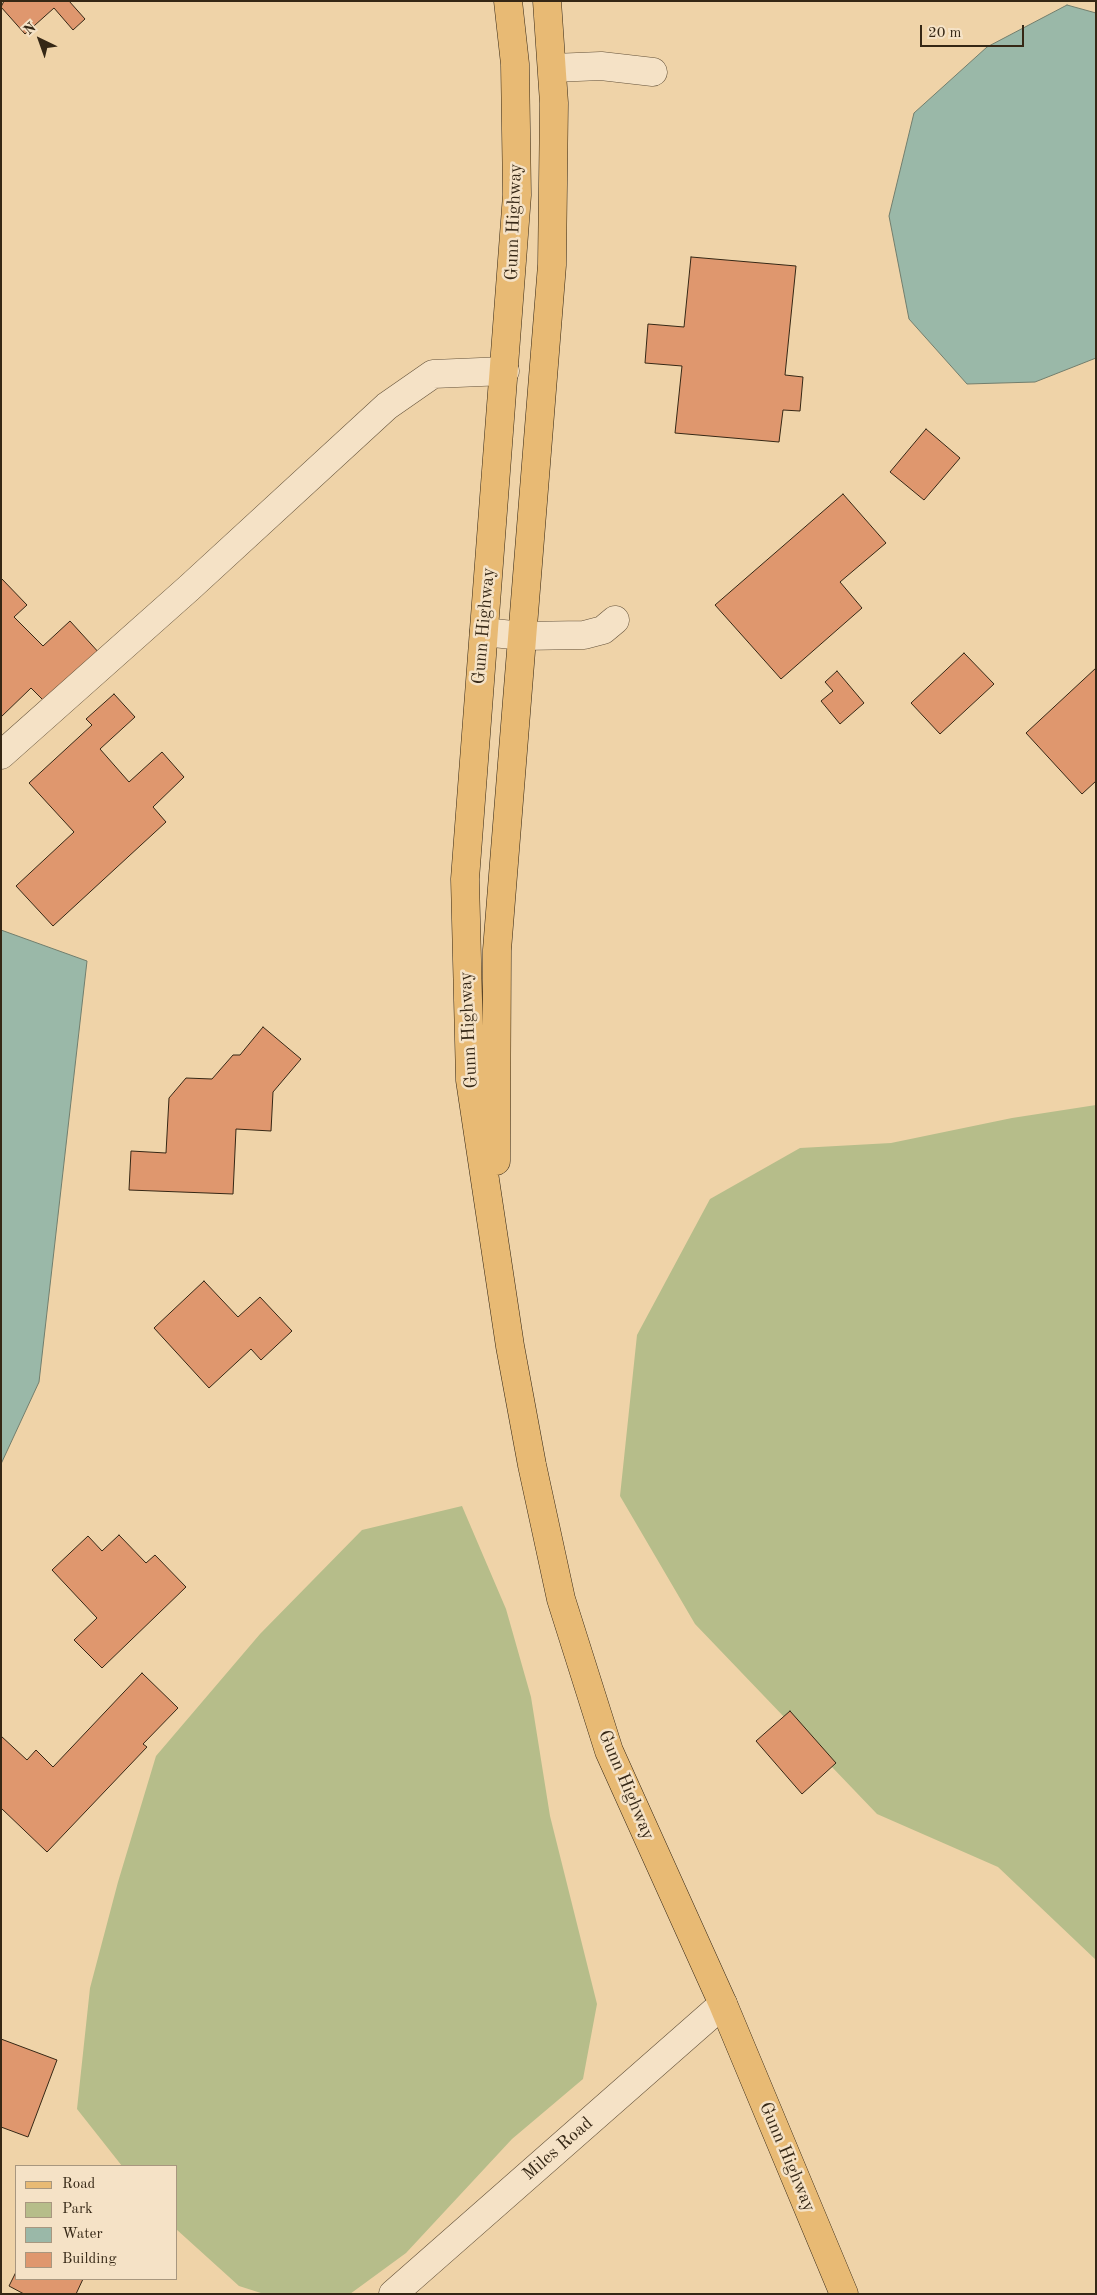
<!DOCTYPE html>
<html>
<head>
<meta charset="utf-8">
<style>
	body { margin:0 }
	#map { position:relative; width:1097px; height:2295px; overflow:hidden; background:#efd3a8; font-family:"Old Standard TT",serif }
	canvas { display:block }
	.frame { position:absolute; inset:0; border:2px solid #352715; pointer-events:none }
	.legend { position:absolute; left:15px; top:2165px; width:162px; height:115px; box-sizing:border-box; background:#f5e2c6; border:1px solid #a8977f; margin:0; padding:6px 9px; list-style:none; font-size:15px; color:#352715 }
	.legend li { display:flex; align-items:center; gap:10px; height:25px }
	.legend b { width:25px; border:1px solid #a8977f }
	.north { position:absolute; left:15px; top:15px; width:50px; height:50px; -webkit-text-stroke:4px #f5e2c6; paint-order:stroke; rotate:318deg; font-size:14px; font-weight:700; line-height:20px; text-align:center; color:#352715 }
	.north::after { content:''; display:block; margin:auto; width:18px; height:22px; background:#352715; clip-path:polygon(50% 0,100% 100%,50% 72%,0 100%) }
	.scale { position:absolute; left:920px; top:25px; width:104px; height:22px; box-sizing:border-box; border:2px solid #352715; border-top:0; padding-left:6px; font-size:15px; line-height:18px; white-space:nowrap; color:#352715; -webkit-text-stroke:4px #f5e2c6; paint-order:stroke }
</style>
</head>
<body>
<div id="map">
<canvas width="1097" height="2295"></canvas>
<div class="frame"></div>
<ul class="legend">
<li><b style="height:6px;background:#e8ba74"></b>Road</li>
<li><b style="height:14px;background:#b6bd8a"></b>Park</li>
<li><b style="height:14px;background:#9ab8a8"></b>Water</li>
<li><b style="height:14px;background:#df976e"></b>Building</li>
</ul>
<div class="north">N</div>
<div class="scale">20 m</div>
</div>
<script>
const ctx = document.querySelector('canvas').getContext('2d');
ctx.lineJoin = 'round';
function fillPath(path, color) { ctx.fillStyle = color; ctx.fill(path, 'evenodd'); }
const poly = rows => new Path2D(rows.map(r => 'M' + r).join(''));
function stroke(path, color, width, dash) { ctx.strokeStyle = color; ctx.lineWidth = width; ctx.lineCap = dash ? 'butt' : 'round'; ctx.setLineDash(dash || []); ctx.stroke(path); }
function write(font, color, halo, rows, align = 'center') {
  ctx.font = font + ' "Old Standard TT",serif'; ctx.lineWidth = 5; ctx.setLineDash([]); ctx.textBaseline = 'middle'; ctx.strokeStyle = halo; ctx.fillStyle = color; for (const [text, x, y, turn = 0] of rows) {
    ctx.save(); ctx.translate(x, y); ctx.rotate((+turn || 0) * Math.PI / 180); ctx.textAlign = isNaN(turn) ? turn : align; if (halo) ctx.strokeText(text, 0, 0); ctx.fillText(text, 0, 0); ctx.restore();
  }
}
const green = poly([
	[1096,1105,1096,1960,998,1867,877,1814,695,1624,620,1496,637,1335,710,1199,800,1148,891,1143,1012,1118],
	[462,1506,506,1609,531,1697,550,1816,597,2004,583,2079,512,2139,406,2253,350,2294,264,2294,239,2286,176,2229,176,2166,122,2166,77,2109,90,1988,118,1882,156,1756,260,1634,362,1530]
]);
const water = poly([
	[1067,5,1096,13,1096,358,1035,382,967,384,909,319,889,216,914,113,987,47,1067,5],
	[1,930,87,961,39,1382,1,1464,1,930]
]);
const building = poly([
	[4,1,69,1,85,19,73,30,54,8,25,34,1,7,4,1],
	[691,257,796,266,785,375,803,377,800,411,783,410,779,442,675,433,682,366,645,363,648,324,684,327,691,257],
	[926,429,960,458,924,500,890,472,926,429],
	[843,494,886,543,840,582,862,608,781,679,715,605,843,494],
	[1,578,27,605,14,617,43,646,70,621,101,655,48,705,31,688,1,717,1,578],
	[964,653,994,684,940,734,911,703,964,653],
	[1096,668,1096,781,1082,794,1026,733,1096,668],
	[837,671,864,703,840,724,821,701,833,691,825,682,837,671],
	[114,694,135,717,100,749,129,782,162,752,184,777,153,807,166,822,53,926,16,886,74,832,29,783,92,725,86,719,114,694],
	[263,1027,301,1059,273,1092,271,1131,236,1129,233,1194,129,1190,131,1151,166,1153,169,1098,186,1078,212,1079,233,1055,240,1055,263,1027],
	[204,1281,238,1317,260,1297,292,1331,261,1360,251,1349,209,1388,154,1328,204,1281],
	[119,1535,146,1563,155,1555,186,1587,102,1668,74,1640,97,1618,52,1570,88,1536,102,1551,119,1535],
	[142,1673,178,1708,143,1744,147,1747,47,1852,1,1808,1,1736,27,1760,36,1750,53,1767,142,1673],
	[790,1711,836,1763,802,1794,756,1741,790,1711],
	[1,2039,57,2060,28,2137,1,2127,1,2039],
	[16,2272,16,2279,83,2279,76,2294,24,2294,9,2286,16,2272]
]);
const minor = poly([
	[553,68,601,66,653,72],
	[484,632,522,636,584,635,603,630,615,620],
	[1,755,189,588,387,406,433,374,505,371],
	[393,2294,723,2004]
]);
const major = poly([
	[508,1,515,64,517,195,465,879,470,1080,510,1346,532,1465,561,1599,609,1751,723,2004,844,2294],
	[496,1161,497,950,552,265,554,103,547,1]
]);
const streetNames = [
	["Gunn Highway",514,222,-88],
	["Gunn Highway",484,626,-85],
	["Gunn Highway",469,1030,-93],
	["Gunn Highway",626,1785,67],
	["Miles Road",558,2149,-41],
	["Gunn Highway",787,2157,67]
];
fillPath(green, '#b6bd8a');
fillPath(water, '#9ab8a8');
stroke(water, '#727e6d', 1);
fillPath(building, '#df976e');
stroke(building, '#352715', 1);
stroke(minor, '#64523a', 29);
stroke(major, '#352715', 29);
stroke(minor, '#f5e2c6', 28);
stroke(major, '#e8ba74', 28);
write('18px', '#352715', '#f5e2c6', streetNames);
</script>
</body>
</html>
